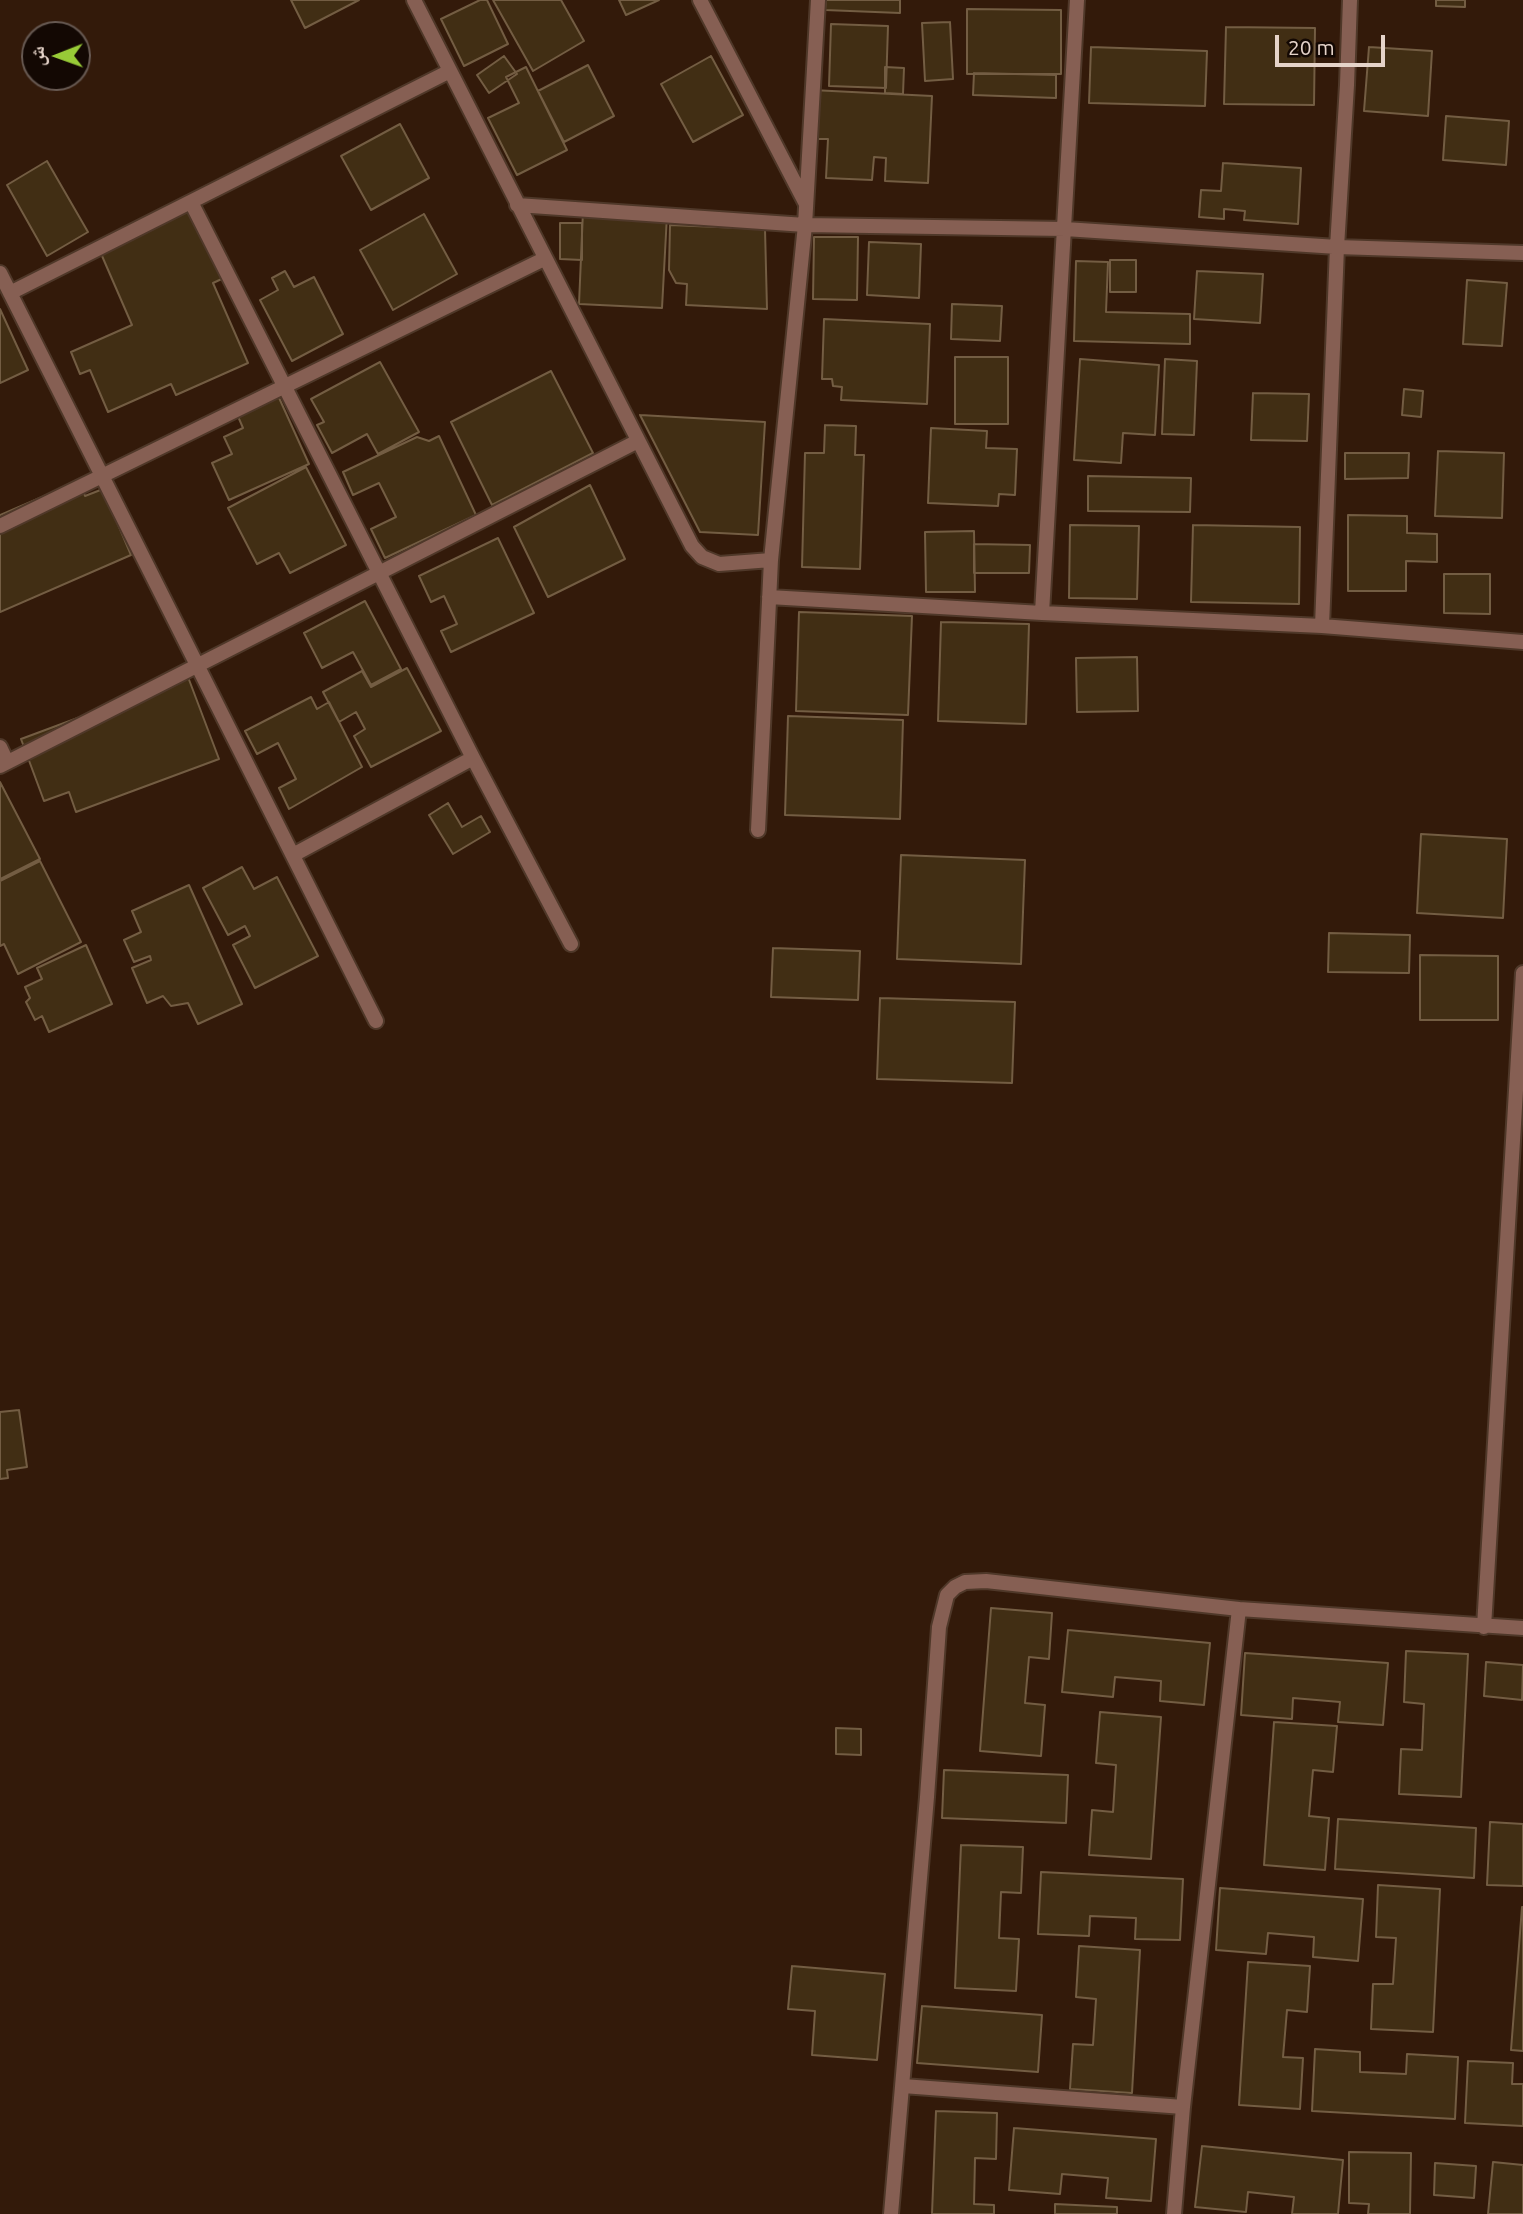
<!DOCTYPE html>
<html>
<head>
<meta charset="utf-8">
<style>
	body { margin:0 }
	#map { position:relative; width:1523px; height:2214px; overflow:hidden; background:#331a0a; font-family:Ubuntu,"Noto Naskh Arabic",sans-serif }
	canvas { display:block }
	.north { position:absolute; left:21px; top:21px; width:70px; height:70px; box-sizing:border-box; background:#130803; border:2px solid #675952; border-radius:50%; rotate:269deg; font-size:19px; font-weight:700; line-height:28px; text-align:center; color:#e5d3c9 }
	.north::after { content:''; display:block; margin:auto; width:24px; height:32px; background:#98cb37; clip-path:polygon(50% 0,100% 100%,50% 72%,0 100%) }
	.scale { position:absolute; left:1275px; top:35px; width:110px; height:32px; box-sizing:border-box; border:4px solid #e5d3c9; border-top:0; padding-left:9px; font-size:21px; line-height:24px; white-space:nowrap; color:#e5d3c9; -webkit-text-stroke:5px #130803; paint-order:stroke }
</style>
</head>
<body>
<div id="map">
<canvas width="1523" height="2214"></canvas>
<div class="north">ش</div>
<div class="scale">20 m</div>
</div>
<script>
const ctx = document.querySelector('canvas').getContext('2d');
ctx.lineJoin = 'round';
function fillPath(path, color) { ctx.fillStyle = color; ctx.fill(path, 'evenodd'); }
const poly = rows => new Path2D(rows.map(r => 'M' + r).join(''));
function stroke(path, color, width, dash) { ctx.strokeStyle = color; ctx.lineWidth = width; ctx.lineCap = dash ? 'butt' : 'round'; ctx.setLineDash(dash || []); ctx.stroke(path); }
const building = poly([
	[291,0,359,0,305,28,291,0],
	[480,0,487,0,508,44,464,66,441,19,480,0],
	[493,0,561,0,584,41,533,71,493,0],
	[619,0,659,0,626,15,619,0],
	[826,0,900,0,900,13,825,10,826,0],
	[1436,0,1465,0,1465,7,1436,6,1436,0],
	[967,9,1061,10,1061,74,967,74,967,9],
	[950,22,953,79,925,81,922,23,950,22],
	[831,24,888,26,886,88,829,86,831,24],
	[1226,27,1315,28,1314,105,1224,104,1226,27],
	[1091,47,1207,51,1205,106,1089,103,1091,47],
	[1369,47,1432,51,1428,116,1364,111,1369,47],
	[504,56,517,74,489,93,477,75,504,56],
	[711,56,743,115,693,142,661,84,711,56],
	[588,65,614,116,564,142,538,91,588,65],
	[526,67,567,150,517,175,488,118,519,103,506,77,526,67],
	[885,67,904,68,903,94,885,93,885,67],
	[974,73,1056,75,1056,98,973,95,974,73],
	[812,90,932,96,928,183,885,181,886,158,874,157,872,180,826,178,828,139,809,139,812,90],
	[1446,116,1509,121,1506,165,1443,160,1446,116],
	[400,124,429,178,371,210,341,156,400,124],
	[47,161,88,232,47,256,7,185,47,161],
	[1223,163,1301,168,1298,224,1244,220,1245,211,1224,209,1224,219,1199,217,1201,190,1221,191,1223,163],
	[194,204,226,277,213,283,248,363,176,395,171,384,108,412,90,370,80,374,71,352,132,325,99,249,194,204],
	[583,211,667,215,662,308,579,304,583,211],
	[424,214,457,274,393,310,360,250,424,214],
	[560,223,582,223,582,260,560,259,560,223],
	[670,225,765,229,767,309,686,305,687,284,676,283,669,270,670,225],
	[814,237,858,237,857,300,813,299,814,237],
	[869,242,921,244,919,298,867,295,869,242],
	[1110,260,1136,260,1136,292,1110,292,1110,260],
	[1076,261,1108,262,1106,312,1190,314,1190,344,1074,341,1076,261],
	[285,271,294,287,314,277,343,334,292,361,260,300,278,290,272,278,285,271],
	[1197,271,1263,274,1260,323,1194,319,1197,271],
	[1467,280,1507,283,1502,346,1463,344,1467,280],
	[952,304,1002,306,1000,341,951,339,952,304],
	[0,309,28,370,0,383,0,309],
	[824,319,930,324,927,404,841,400,842,387,833,386,832,379,822,379,824,319],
	[955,357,1008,357,1008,424,955,424,955,357],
	[1080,359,1159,365,1155,435,1123,433,1121,463,1074,460,1080,359],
	[1165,359,1197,361,1194,435,1162,434,1165,359],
	[380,362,419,432,378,454,367,434,332,453,317,425,324,422,311,399,380,362],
	[551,371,593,453,492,505,451,422,551,371],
	[275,389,309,464,229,500,212,463,232,454,224,437,243,428,234,407,275,389],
	[1404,389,1423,391,1421,417,1402,415,1404,389],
	[1253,393,1309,394,1307,441,1251,440,1253,393],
	[640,415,765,422,758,535,700,532,640,415],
	[825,425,856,426,855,455,864,455,860,569,802,567,805,453,824,453,825,425],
	[931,428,987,431,986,448,1017,449,1015,495,999,494,998,506,928,503,931,428],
	[439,436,476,515,385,558,371,529,396,517,379,483,353,495,343,472,417,437,429,441,439,436],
	[1438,451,1504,453,1502,518,1435,516,1438,451],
	[1345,453,1409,453,1408,478,1345,479,1345,453],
	[306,467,346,545,290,573,279,553,257,564,228,508,306,467],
	[1088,476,1191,478,1190,512,1088,511,1088,476],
	[79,481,85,496,103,489,131,555,0,612,0,515,79,481],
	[590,485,625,559,548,597,514,527,590,485],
	[1348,515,1407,516,1407,533,1437,534,1437,562,1406,561,1406,591,1348,591,1348,515],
	[1070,525,1139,526,1137,599,1069,598,1070,525],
	[1193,525,1300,527,1299,604,1191,602,1193,525],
	[974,531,975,592,926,592,925,532,974,531],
	[498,538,534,613,451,652,441,631,457,624,444,596,431,602,419,576,498,538],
	[974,544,1030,545,1029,573,974,573,974,544],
	[1444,574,1490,574,1490,614,1444,613,1444,574],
	[365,601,401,669,371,685,353,652,322,668,304,633,365,601],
	[799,612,912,616,908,715,796,711,799,612],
	[941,622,1029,624,1026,724,938,721,941,622],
	[1137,657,1138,711,1077,712,1076,658,1137,657],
	[407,668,441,731,371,767,354,736,365,729,356,712,339,722,323,692,362,671,371,687,407,668],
	[188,677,219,759,76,812,69,792,44,801,21,739,188,677],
	[311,697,317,709,329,702,362,767,289,809,279,788,296,779,278,743,257,754,245,731,311,697],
	[788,716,903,720,900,819,785,815,788,716],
	[0,782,40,859,0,879,0,782],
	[448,803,462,827,481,816,490,832,453,854,429,815,448,803],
	[1421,834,1507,839,1503,918,1417,913,1421,834],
	[901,855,1025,860,1021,964,897,959,901,855],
	[40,861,81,942,18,974,4,944,0,946,0,881,40,861],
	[242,867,254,889,277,877,318,956,255,988,233,945,250,936,245,926,228,935,203,888,242,867],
	[189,885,242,1004,198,1024,188,1003,171,1006,163,996,147,1003,132,968,151,960,150,956,134,962,124,940,141,932,132,911,189,885],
	[1329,933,1410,935,1409,973,1328,972,1329,933],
	[86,945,112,1004,49,1032,42,1016,35,1020,26,1002,30,998,25,987,42,979,37,968,86,945],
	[773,948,860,951,858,1000,771,997,773,948],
	[1420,955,1498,956,1498,1020,1420,1020,1420,955],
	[880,998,1015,1002,1012,1083,877,1079,880,998],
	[19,1410,27,1467,7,1470,8,1478,0,1479,0,1412,19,1410],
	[991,1608,1052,1613,1049,1659,1029,1657,1025,1703,1045,1705,1041,1756,980,1751,991,1608],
	[1068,1630,1210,1643,1204,1705,1160,1701,1161,1681,1115,1677,1113,1697,1062,1692,1068,1630],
	[1406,1651,1468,1654,1461,1797,1399,1794,1401,1749,1422,1750,1424,1704,1404,1702,1406,1651],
	[1245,1653,1388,1663,1383,1725,1338,1722,1340,1702,1293,1698,1292,1719,1241,1715,1245,1653],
	[1486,1662,1523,1665,1522,1700,1484,1696,1486,1662],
	[1100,1712,1161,1717,1151,1859,1089,1855,1092,1810,1113,1812,1116,1765,1096,1763,1100,1712],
	[1274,1722,1337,1726,1333,1772,1313,1770,1309,1816,1329,1818,1325,1870,1264,1865,1274,1722],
	[836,1728,861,1729,861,1755,836,1754,836,1728],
	[944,1770,1068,1775,1066,1823,942,1818,944,1770],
	[1338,1819,1476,1828,1474,1878,1335,1869,1338,1819],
	[1490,1822,1523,1824,1523,1886,1487,1885,1490,1822],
	[961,1845,1023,1847,1021,1893,1001,1892,999,1938,1019,1939,1016,1991,955,1988,961,1845],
	[1041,1872,1183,1879,1180,1940,1135,1939,1136,1918,1090,1916,1089,1936,1038,1934,1041,1872],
	[1378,1885,1440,1889,1433,2032,1371,2029,1373,1984,1393,1984,1396,1938,1376,1937,1378,1885],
	[1220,1888,1363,1899,1358,1961,1313,1957,1314,1937,1268,1933,1266,1954,1216,1950,1220,1888],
	[1522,1907,1523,1907,1523,2051,1511,2050,1522,1907],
	[1079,1946,1140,1950,1132,2093,1070,2089,1073,2044,1093,2045,1096,1999,1076,1997,1079,1946],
	[1248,1962,1310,1966,1307,2012,1287,2010,1283,2057,1303,2058,1300,2109,1239,2105,1248,1962],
	[792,1966,885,1974,877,2060,812,2055,815,2011,788,2009,792,1966],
	[922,2006,1042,2015,1038,2072,917,2063,922,2006],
	[1315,2049,1360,2052,1360,2072,1406,2074,1407,2054,1458,2057,1455,2119,1312,2111,1315,2049],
	[1468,2061,1513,2063,1512,2084,1523,2084,1523,2126,1465,2123,1468,2061],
	[936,2111,997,2113,996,2159,975,2158,974,2204,994,2205,994,2214,932,2214,936,2111],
	[1014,2128,1156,2139,1151,2201,1106,2198,1108,2178,1062,2174,1060,2194,1009,2190,1014,2128],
	[1202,2146,1343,2160,1338,2214,1292,2214,1294,2197,1248,2192,1246,2212,1195,2207,1202,2146],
	[1349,2152,1411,2153,1410,2214,1368,2214,1369,2204,1349,2203,1349,2152],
	[1493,2162,1523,2165,1523,2214,1488,2214,1493,2162],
	[1435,2163,1476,2166,1474,2198,1434,2195,1435,2163],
	[1055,2204,1117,2207,1117,2214,1055,2214,1055,2204]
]);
const minor = poly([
	[414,0,692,546,702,557,719,564,771,560],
	[700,0,806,204],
	[191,202,473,758,571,944],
	[517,205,805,225,1065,229,1337,247,1523,253],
	[0,273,376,1021],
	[10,293,450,71],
	[0,526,544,259],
	[769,597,1042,613,1322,626,1523,642],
	[1042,613,1077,0],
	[1322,626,1337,247,1347,85,1350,0],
	[0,747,7,762],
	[0,766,638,441],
	[758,830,771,560,805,225,818,0],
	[293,855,473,758],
	[1484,1627,1523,973],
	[903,2086,1183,2107],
	[891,2214,927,1797,939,1627,947,1595,955,1587,965,1582,986,1581,1239,1609,1523,1628],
	[1174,2214,1183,2107,1239,1609]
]);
fillPath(building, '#412e14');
stroke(building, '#735d43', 2);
stroke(minor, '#4f3829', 18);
stroke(minor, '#865f53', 14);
</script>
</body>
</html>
